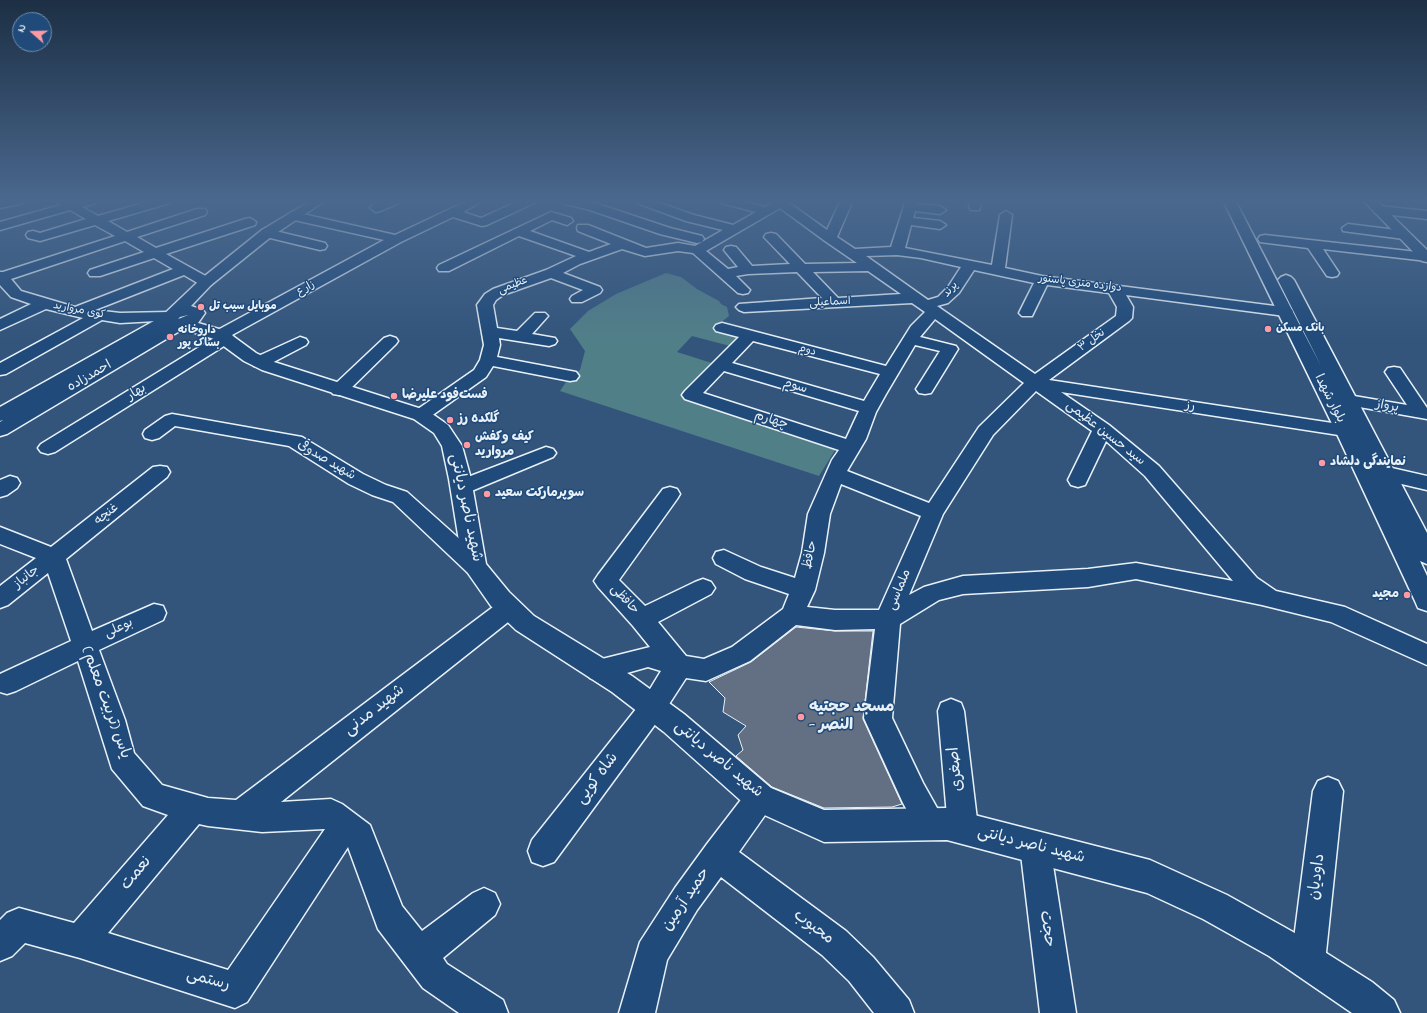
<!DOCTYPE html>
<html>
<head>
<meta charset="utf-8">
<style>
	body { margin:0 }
	#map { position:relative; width:1427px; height:1013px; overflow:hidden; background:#33557c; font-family:"Indie Flower",sans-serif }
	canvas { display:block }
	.north { position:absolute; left:12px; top:12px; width:40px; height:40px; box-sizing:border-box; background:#1f4a7a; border:1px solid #6f8dac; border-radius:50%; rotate:290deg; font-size:11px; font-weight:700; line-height:16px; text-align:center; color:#e8f1f8 }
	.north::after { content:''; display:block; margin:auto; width:14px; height:18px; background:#ff9aa2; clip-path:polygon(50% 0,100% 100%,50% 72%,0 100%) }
</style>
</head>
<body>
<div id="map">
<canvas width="1427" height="1013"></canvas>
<div class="north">N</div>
</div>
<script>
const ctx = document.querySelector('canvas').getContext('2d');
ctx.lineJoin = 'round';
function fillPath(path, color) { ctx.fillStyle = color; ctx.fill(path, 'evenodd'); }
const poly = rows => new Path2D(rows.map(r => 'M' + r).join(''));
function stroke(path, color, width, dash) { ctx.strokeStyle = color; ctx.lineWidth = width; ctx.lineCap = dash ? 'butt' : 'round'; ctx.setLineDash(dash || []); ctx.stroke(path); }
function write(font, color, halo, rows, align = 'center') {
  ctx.font = font + ' "Indie Flower","Playpen Sans Arabic",sans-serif'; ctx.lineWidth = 3; ctx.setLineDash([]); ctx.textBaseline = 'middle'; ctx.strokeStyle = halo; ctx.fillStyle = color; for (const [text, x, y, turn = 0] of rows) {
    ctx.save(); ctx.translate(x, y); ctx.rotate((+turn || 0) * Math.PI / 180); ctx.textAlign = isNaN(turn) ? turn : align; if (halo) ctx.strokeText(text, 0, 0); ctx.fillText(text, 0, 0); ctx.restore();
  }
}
const green = poly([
	[666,273,681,277,697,289,719,301,721,304,727,307,729,316,715,327,740,337,734,347,692,336,677,352,718,365,687,396,837,447,819,476,560,391,570,376,580,370,585,351,570,329,588,311,616,294]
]);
const building = poly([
	[796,627,835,631,873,631,863,719,902,804,892,807,824,808,772,787,736,756,743,750,738,735,746,726,723,712,725,698,709,682,751,662,796,627]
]);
const minor = poly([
	[0,200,26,200,24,203,0,208,0,200],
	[55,200,69,200,73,202,80,200,98,200,96,203,82,207,98,216,154,200,172,200,170,203,108,221,127,232,197,209,205,209,207,212,205,215,137,237,156,248,245,219,250,218,256,222,255,225,166,254,211,279,213,282,211,285,201,285,184,275,95,310,120,313,169,312,174,314,177,317,174,320,120,323,102,320,6,374,0,375,0,363,83,318,46,309,0,330,0,319,31,304,11,297,0,285,0,272,3,272,115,236,95,225,40,241,28,238,26,235,28,232,33,231,40,233,86,219,70,210,0,230,0,222,61,205,55,200],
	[125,241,144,252,90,270,88,273,90,276,100,276,154,258,173,269,75,307,21,291,11,279,125,241],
	[386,200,401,200,399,203,380,211,376,212,370,208,372,205,386,200],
	[469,200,484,200,463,212,481,218,521,200,536,200,534,203,487,225,482,226,453,217,401,242,232,335,234,338,232,341,55,452,48,454,41,452,38,448,41,444,214,338,212,335,214,332,384,240,290,219,288,216,290,213,294,212,395,235,469,200],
	[560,200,579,200,598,204,670,228,702,236,704,239,702,242,697,243,660,234,590,210,562,203,560,200],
	[635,200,651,200,694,215,733,225,756,212,721,203,719,200,737,200,765,207,774,202,773,200,785,200,827,230,841,200,853,200,837,237,855,249,891,247,906,200,918,200,917,204,940,206,946,210,940,214,915,211,913,218,940,221,946,225,940,229,911,225,905,248,992,265,1000,215,1006,211,1012,215,1005,268,1042,276,1290,308,1293,311,1290,314,1285,316,1126,295,1133,307,1132,318,1129,321,1049,380,1352,426,1354,430,1352,434,1345,436,1061,392,1109,425,1159,466,1257,578,1276,591,1345,607,1427,644,1427,665,1331,622,1262,605,1136,579,1088,587,963,594,939,600,900,624,892,718,923,783,946,824,942,834,931,839,920,834,903,803,864,718,875,629,835,630,796,625,750,661,706,681,686,678,662,715,554,862,543,866,532,862,528,851,532,840,644,699,661,671,648,667,599,681,590,678,586,670,590,662,650,647,633,626,598,587,594,581,598,575,663,489,670,487,677,489,680,494,677,499,619,580,645,606,695,582,703,579,711,582,715,588,711,594,658,622,686,656,704,659,732,647,783,609,789,594,745,579,716,564,713,558,716,552,724,550,761,567,795,578,802,553,808,514,832,460,839,450,685,399,682,395,685,391,739,337,716,331,714,328,716,325,722,323,886,366,911,326,925,312,912,303,744,312,739,310,736,307,739,304,822,298,797,272,748,274,736,276,750,290,748,293,743,294,738,293,693,253,678,251,645,256,622,249,580,264,563,273,600,287,602,290,600,293,582,302,572,302,570,299,572,296,583,290,551,278,503,295,496,300,493,305,497,328,517,331,535,313,545,313,548,316,532,334,555,338,557,341,555,344,549,346,499,338,500,345,497,357,576,372,579,376,576,380,570,381,493,366,486,377,427,419,421,421,415,419,412,415,415,411,474,370,480,360,484,345,477,305,485,294,493,289,546,270,576,256,519,236,449,271,439,271,437,268,439,265,551,212,571,218,573,221,567,225,552,220,530,231,589,252,611,244,578,231,577,228,578,225,588,225,646,248,678,243,695,246,723,230,686,221,637,203,635,200],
	[780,208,825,241,857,263,805,264,776,234,771,233,766,234,764,237,790,264,752,266,736,247,731,246,726,247,724,250,738,267,728,269,706,251,780,208],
	[897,255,921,258,961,267,948,287,938,297,928,300,866,256,897,255],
	[974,270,1034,283,1019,313,1022,316,1032,316,1047,285,1109,293,1117,307,1116,316,1035,374,937,306,948,303,959,293,974,270],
	[868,271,901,294,838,298,813,272,868,271],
	[935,319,1024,383,979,427,929,503,847,471,866,439,876,412,886,394,915,345,940,351,916,389,919,393,925,394,931,393,958,349,956,346,920,337,935,319],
	[753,341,880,374,864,401,732,363,753,341],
	[724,371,859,411,846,439,703,393,724,371],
	[1036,391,1092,431,1068,480,1071,485,1078,487,1085,485,1106,441,1145,476,1233,581,1136,563,1088,569,963,576,924,587,909,595,943,514,993,435,1036,391],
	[841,484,921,516,879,610,835,610,807,607,815,590,824,553,830,514,841,484],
	[970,200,982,200,979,210,971,210,969,207,970,200],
	[1379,206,1427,211,1427,219,1375,213,1373,210,1375,207,1379,206],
	[1348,224,1404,231,1411,235,1404,239,1343,231,1342,228,1348,224],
	[267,229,325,243,327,246,325,249,320,250,262,236,260,233,262,230,267,229],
	[1265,235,1426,253,1427,261,1323,249,1339,273,1337,276,1332,277,1327,276,1308,248,1260,242,1258,239,1260,236,1265,235],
	[390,336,396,338,398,341,396,344,345,394,339,395,333,394,330,390,333,386,384,338,390,336],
	[300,337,306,339,308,342,306,345,266,366,260,367,254,366,252,362,254,358,300,337],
	[1394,367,1400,368,1427,408,1427,419,1348,405,1342,404,1339,400,1342,396,1348,395,1407,405,1385,372,1388,368,1394,367],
	[172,414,302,437,363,474,386,485,407,492,483,560,486,566,483,572,475,574,467,572,393,502,372,495,349,484,289,446,175,426,159,438,152,440,145,438,143,434,145,430,165,416,172,414],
	[546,447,553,449,556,453,553,457,469,492,462,494,455,492,452,487,455,482,546,447],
	[160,466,167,467,170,472,167,477,66,559,92,631,154,604,163,606,166,613,163,620,99,650,125,720,134,753,162,785,208,798,236,800,501,601,509,599,517,601,521,608,517,615,281,802,331,799,342,804,370,825,402,906,422,931,473,893,484,888,495,893,500,904,495,915,443,958,447,964,503,1000,508,1013,459,1013,423,988,378,929,348,847,247,1002,235,1008,80,958,25,943,12,956,0,961,0,920,7,913,19,908,74,923,168,815,143,806,112,769,78,661,16,691,7,694,0,692,0,674,71,641,48,573,8,605,0,608,0,586,36,558,0,544,0,527,51,547,153,467,160,466],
	[199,824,208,826,262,832,325,829,228,970,108,933,199,824],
	[1383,466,1427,476,1427,490,1376,478,1373,473,1376,468,1383,466],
	[10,476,17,478,20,483,17,488,7,495,0,497,0,480,10,476],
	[951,699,961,703,964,711,978,828,974,839,963,843,952,839,948,828,938,711,941,703,951,699],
	[1328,777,1338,781,1343,791,1325,962,1320,974,1308,979,1296,974,1291,962,1313,791,1318,781,1328,777],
	[760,784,770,788,775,798,770,808,739,852,846,931,873,957,909,1000,914,1013,874,1013,849,981,822,955,721,877,697,910,667,960,655,1013,619,1013,640,942,675,888,707,844,750,788,760,784],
	[1035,831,1046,835,1050,846,1076,1013,1040,1013,1020,846,1024,835,1035,831]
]);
const major = poly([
	[312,200,326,200,272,236,211,285,191,306,203,310,205,313,198,323,226,331,256,353,274,362,428,411,448,425,462,446,471,479,486,564,509,592,534,616,632,676,684,714,771,788,824,810,947,808,1150,860,1227,895,1293,932,1372,982,1394,1000,1400,1013,1352,1013,1269,956,1203,919,1147,893,947,840,824,842,749,808,664,732,612,692,516,630,491,606,463,566,449,479,442,446,434,433,414,419,262,370,244,361,214,339,183,329,7,434,0,436,0,422,3,420,0,421,0,407,161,317,201,279,262,230,312,200],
	[188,315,181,318,178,319,180,317,188,315],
	[1223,200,1235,200,1321,366,1278,280,1281,277,1286,275,1291,277,1294,280,1427,533,1427,564,1420,561,1427,576,1427,611,1418,608,1415,601,1337,434,1223,200],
	[1363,200,1376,200,1427,250,1427,262,1422,261,1363,200]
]);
const markers = [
	[201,307,4,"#ff9aa2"],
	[1268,329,4,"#ff9aa2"],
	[170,337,4,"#ff9aa2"],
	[394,396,4,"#ff9aa2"],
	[450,420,4,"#ff9aa2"],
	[467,445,4,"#ff9aa2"],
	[1322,463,4,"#ff9aa2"],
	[487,494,4,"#ff9aa2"],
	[1407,595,4,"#ff9aa2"],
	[801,717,4,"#ff9aa2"]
];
const farStreetnames = [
	["دوازده متری پاستور",1080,284,7],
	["عظیمی",513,286,-22],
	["زارع",306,289,-30],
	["پرند",951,290,-49],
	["اسماعیلی",830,303,-3],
	["کوی مروارید",79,311,11],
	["نخل ۳",1092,341,-36],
	["دوم",807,351,14]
];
const farPoinames = [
	["موبایل سیب تل",209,307],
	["بانک مسکن",1276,329],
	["داروخانه",178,331],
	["بساک پور",178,344]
];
const streetNames = [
	["احمدزاده",90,377,-30],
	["سوم",795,387,16],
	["بهار",137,393,-32],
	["بلوار شهدا",1329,399,63],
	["رز",1190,407,9],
	["پرواز",1387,407,10],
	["چهارم",771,421,18],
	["سید حسین عظیمی",1105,434,38],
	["شهید صدوقی",326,461,31],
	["غنچه",107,515,-39],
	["حافظ",811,555,-78],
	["جانباز",27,578,-38],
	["ملماسی",900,590,-67],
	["حافظی",624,600,47],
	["بوعلی",119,629,-25]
];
const poiNames = [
	["فست‌فود علیرضا",402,396],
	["گلکده رز",458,420],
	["کیف و‌کفش",475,438],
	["مروارید",475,453],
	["نمایندگی دلشاد",1330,463],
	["سوپرمارکت سعید",495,494],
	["مجید",1399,595,"right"]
];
const nearStreetnames = [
	["شهید ناصر دیانتی",465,508,78],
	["یاس (تربیت معلم)",105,703,70],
	["شهید مدنی",375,711,-38],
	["شهید ناصر دیانتی",718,760,40],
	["اصغری",957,769,-96],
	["شاه کویی",598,779,-53],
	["شهید ناصر دیانتی",1031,846,14],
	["نعمت",137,874,-50],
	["داودیان",1318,877,-83],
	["حمید آرمین",687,900,-56],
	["محبوب",813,928,37],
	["حجت",1046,929,82],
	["رستمی",208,981,15]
];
const nearPoinames = [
	["مسجد حجتیه",809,708],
	["- النصر",809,726]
];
fillPath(green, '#517f88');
fillPath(building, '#636f82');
stroke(building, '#e8f1f8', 1);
stroke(minor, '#e8f1f8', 3);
stroke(major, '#e8f1f8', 3);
fillPath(minor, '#1f4a7a');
fillPath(major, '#1f4a7a');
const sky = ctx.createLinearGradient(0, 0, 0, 341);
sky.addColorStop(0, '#1c2f44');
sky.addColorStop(0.59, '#4a688e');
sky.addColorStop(1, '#4a688e00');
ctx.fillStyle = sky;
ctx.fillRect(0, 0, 1427, 341);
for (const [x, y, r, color] of markers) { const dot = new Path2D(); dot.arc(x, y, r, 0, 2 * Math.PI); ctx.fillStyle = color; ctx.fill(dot); stroke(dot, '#1f4a7a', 1.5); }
write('11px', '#e8f1f8', '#1f4a7a', farStreetnames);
write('bold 11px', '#e8f1f8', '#1f4a7a', farPoinames, 'left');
write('13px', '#e8f1f8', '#1f4a7a', streetNames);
write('bold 13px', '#e8f1f8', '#1f4a7a', poiNames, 'left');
write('16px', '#e8f1f8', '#1f4a7a', nearStreetnames);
write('bold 16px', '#e8f1f8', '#1f4a7a', nearPoinames, 'left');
</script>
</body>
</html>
